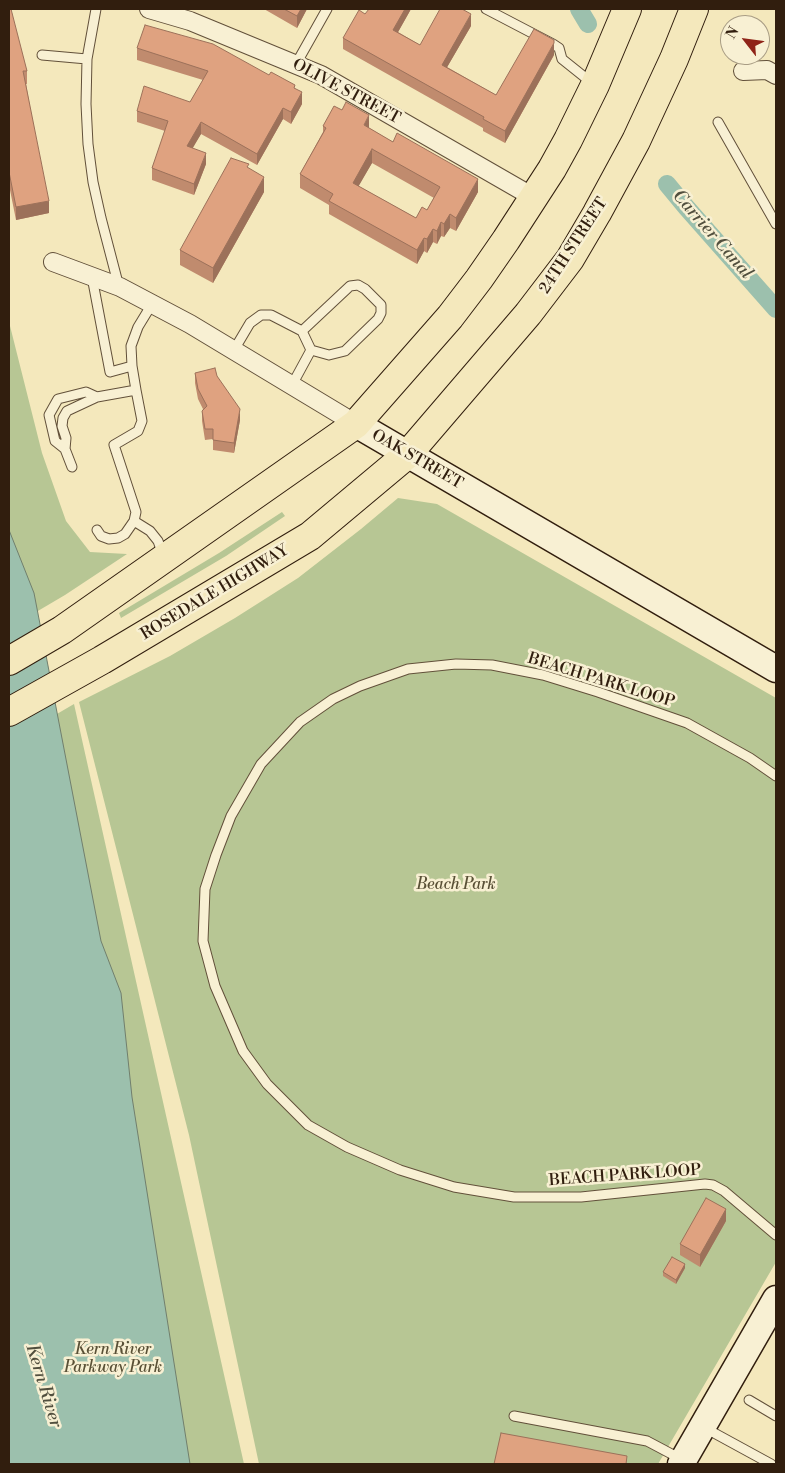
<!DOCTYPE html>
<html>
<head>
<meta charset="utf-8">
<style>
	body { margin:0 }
	#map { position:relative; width:785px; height:1473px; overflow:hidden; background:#f4e8bc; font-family:"Libre Bodoni",serif }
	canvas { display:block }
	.frame { position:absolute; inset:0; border:10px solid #311e0e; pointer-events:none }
	.north { position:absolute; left:720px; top:15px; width:50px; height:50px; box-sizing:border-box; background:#f8f0d3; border:1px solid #a89c84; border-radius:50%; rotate:300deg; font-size:14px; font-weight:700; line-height:20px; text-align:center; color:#311e0e }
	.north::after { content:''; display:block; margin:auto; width:18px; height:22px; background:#8f2418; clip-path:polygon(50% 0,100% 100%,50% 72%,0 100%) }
</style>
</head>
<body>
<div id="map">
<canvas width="785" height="1473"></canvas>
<div class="frame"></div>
<div class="north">N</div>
</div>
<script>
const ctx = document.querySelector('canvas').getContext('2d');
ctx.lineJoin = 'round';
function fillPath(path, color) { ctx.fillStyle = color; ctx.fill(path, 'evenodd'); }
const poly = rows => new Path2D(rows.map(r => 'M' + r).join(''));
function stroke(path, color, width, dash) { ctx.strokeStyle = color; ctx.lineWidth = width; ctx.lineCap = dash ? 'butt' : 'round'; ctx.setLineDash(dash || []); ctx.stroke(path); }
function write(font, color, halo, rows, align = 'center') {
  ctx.font = font + ' "Libre Bodoni",serif'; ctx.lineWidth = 5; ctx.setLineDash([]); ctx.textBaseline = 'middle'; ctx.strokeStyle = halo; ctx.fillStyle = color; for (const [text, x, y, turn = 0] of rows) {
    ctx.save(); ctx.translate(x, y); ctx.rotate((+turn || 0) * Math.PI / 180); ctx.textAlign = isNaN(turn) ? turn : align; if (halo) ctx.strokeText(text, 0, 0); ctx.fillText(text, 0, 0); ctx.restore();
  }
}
const green = poly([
	[9,322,42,453,66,521,90,552,127,554,65,595,9,628],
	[398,498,437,504,776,698,776,1262,658,1464,259,1464,189,1135,79,702,170,656,235,618,298,578,361,529],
	[282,512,285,516,226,556,121,618,119,613,219,553],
	[74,704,244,1464,9,1464,9,742]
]);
const water = poly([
	[9,530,34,593,101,941,121,993,132,1097,190,1464,9,1464,9,530]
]);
const canal = poly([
	[579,9,588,24],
	[667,184,686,207,776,309]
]);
const lane = poly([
	[96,9,87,59,86,104,88,144,93,182,101,218,119,287],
	[486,9,553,44,559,48,562,59,592,83],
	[42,55,87,59],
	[296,64,327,9],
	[718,122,776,224],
	[92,277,110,372,132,366,131,346,138,327,152,304],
	[358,285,365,289,381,305,381,313,378,319,345,351,329,355,311,350,302,331,350,286,358,285],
	[234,350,250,323,261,315,271,315,302,331],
	[292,385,311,350],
	[97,397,67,411,63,418,62,426,66,438,65,449,55,441,49,415,58,399,86,392,97,397,136,390,132,366],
	[65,449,72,467],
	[134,521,150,531,158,541,163,555],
	[97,530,101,536,109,539,118,538,125,534,134,521,136,512,114,445,138,431,142,421,136,390],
	[776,776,750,758,687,723,598,692,543,675,492,665,456,664,408,669,360,686,333,699,300,722,261,764,231,816,216,855,205,889,203,941,215,986,243,1051,267,1084,308,1125,347,1147,400,1170,454,1187,514,1197,581,1197,705,1184,713,1185,724,1191,776,1235],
	[749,1400,776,1416],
	[514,1416,647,1441,681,1459],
	[705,1428,771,1464]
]);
const street = poly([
	[149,9,190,21,321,75,533,197],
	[743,71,767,70,776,75],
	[53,262,120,287,190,324,356,424]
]);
const secondary = poly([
	[356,424,776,669],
	[681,1464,776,1299]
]);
const primary = poly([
	[9,661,62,630,356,424,450,317,479,279,506,240,552,169,568,140,595,85,627,9],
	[9,712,102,660,310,536,408,454,528,314,570,259,597,213,636,141,674,59,694,9]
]);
const wall = poly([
	[9,9,27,71,27,84,26,84,49,213,16,220,9,185],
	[264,9,307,9,297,28],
	[411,9,398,32,420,45,471,26,447,67,496,95,554,55,505,143,483,131,483,128,343,49,343,38,365,14],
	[137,48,295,88,302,104,291,124,283,119,257,165,201,134,192,148,206,164,194,195,152,180,152,168,165,131,137,122,137,111,190,102,203,80,137,60],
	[323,126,369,128,478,192,456,231,450,228,444,237,441,236,437,244,433,242,427,253,424,251,417,264,329,214,329,205,300,188,300,174,323,132],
	[372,163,434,198,427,210,416,218,358,186],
	[249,168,264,192,213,283,180,265,180,250],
	[195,373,217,376,240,420,234,453,213,450,213,439,205,440,202,421,202,411,203,409,198,399,195,383],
	[726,1221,700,1267,680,1255,680,1244],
	[685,1268,676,1284,663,1276,663,1272]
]);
const shadedWall = poly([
	[301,9,307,9,297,28,297,16],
	[405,9,411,9,393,41,393,30],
	[471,14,471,26,442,76,442,65],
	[554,43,554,55,505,143,505,131],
	[302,92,302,104,291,124,291,112],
	[283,108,283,119,257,165,257,154],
	[369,115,369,129,364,125],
	[201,122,201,134,187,158,187,146],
	[372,149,372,163,353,196,353,183],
	[206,153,206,164,194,195,194,184],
	[264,177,264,192,213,283,213,268],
	[478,179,478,192,456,231,456,218],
	[49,201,49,213,16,220,16,207],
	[450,214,450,228,444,237,444,224],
	[441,222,441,236,437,244,437,231],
	[433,229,433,242,427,253,427,239],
	[424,238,424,251,417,264,417,250],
	[240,409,240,420,234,453,234,443],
	[726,1209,726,1221,700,1267,700,1255],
	[685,1264,685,1268,676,1284,676,1280]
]);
const building = poly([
	[9,9,11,9,27,71,23,71,49,201,16,207,9,172,9,9],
	[284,9,301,9,297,16,284,9],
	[369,9,405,9,393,30,420,45,440,9,462,9,471,14,442,65,496,95,534,29,554,40,554,43,505,131,483,119,484,117,343,38,359,10,365,14,369,9],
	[145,25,213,44,269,75,271,72,295,85,294,88,302,92,291,112,283,108,257,154,201,122,187,146,206,153,194,184,152,168,168,121,137,111,144,86,190,102,208,71,137,48,145,25],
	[346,102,369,115,364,125,393,142,397,133,478,179,456,218,450,214,444,224,441,222,437,231,433,229,427,239,424,238,417,250,329,201,333,194,300,174,326,128,323,126,334,106,342,110,346,102],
	[372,149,440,187,427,210,422,207,416,218,353,183,372,149],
	[231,158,249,164,247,167,264,177,213,268,180,250,231,158],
	[215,368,217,376,240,409,234,443,213,440,213,429,205,429,202,411,207,406,198,389,195,373,215,368],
	[706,1198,726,1209,700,1255,680,1244,706,1198],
	[672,1257,685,1264,676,1280,663,1272,672,1257],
	[501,1433,627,1456,626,1464,494,1464,501,1433]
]);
const streetNames = [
	["OLIVE STREET",346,92,28],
	["24TH STREET",574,246,-57],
	["OAK STREET",417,460,30],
	["ROSEDALE HIGHWAY",215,593,-31],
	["BEACH PARK LOOP",601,681,17],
	["BEACH PARK LOOP",625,1176,-4]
];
const parkNames = [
	["Beach Park",456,885],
	["Kern River",113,1350],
	["Parkway Park",113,1368]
];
const waterNames = [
	["Carrier Canal",712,235,49],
	["Kern River",43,1386,73]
];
fillPath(green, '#b7c694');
fillPath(water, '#9cc0ad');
stroke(water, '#717f6d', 1);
stroke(canal, '#9cc0ad', 18);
stroke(lane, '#62503a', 11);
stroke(street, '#62503a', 20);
stroke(secondary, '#311e0e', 29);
stroke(primary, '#311e0e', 30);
stroke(lane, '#f8f0d3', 9);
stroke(street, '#f8f0d3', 18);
stroke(secondary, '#f8f0d3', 26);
stroke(primary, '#f4e8bc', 28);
fillPath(wall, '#c08b6e');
fillPath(shadedWall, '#9c715a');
fillPath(building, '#dfa280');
stroke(building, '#9c715a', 1);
write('16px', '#311e0e', '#f8f0d3', streetNames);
write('italic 16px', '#595036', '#f8f0d3', parkNames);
write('italic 18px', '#514f3e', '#f8f0d3', waterNames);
</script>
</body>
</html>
